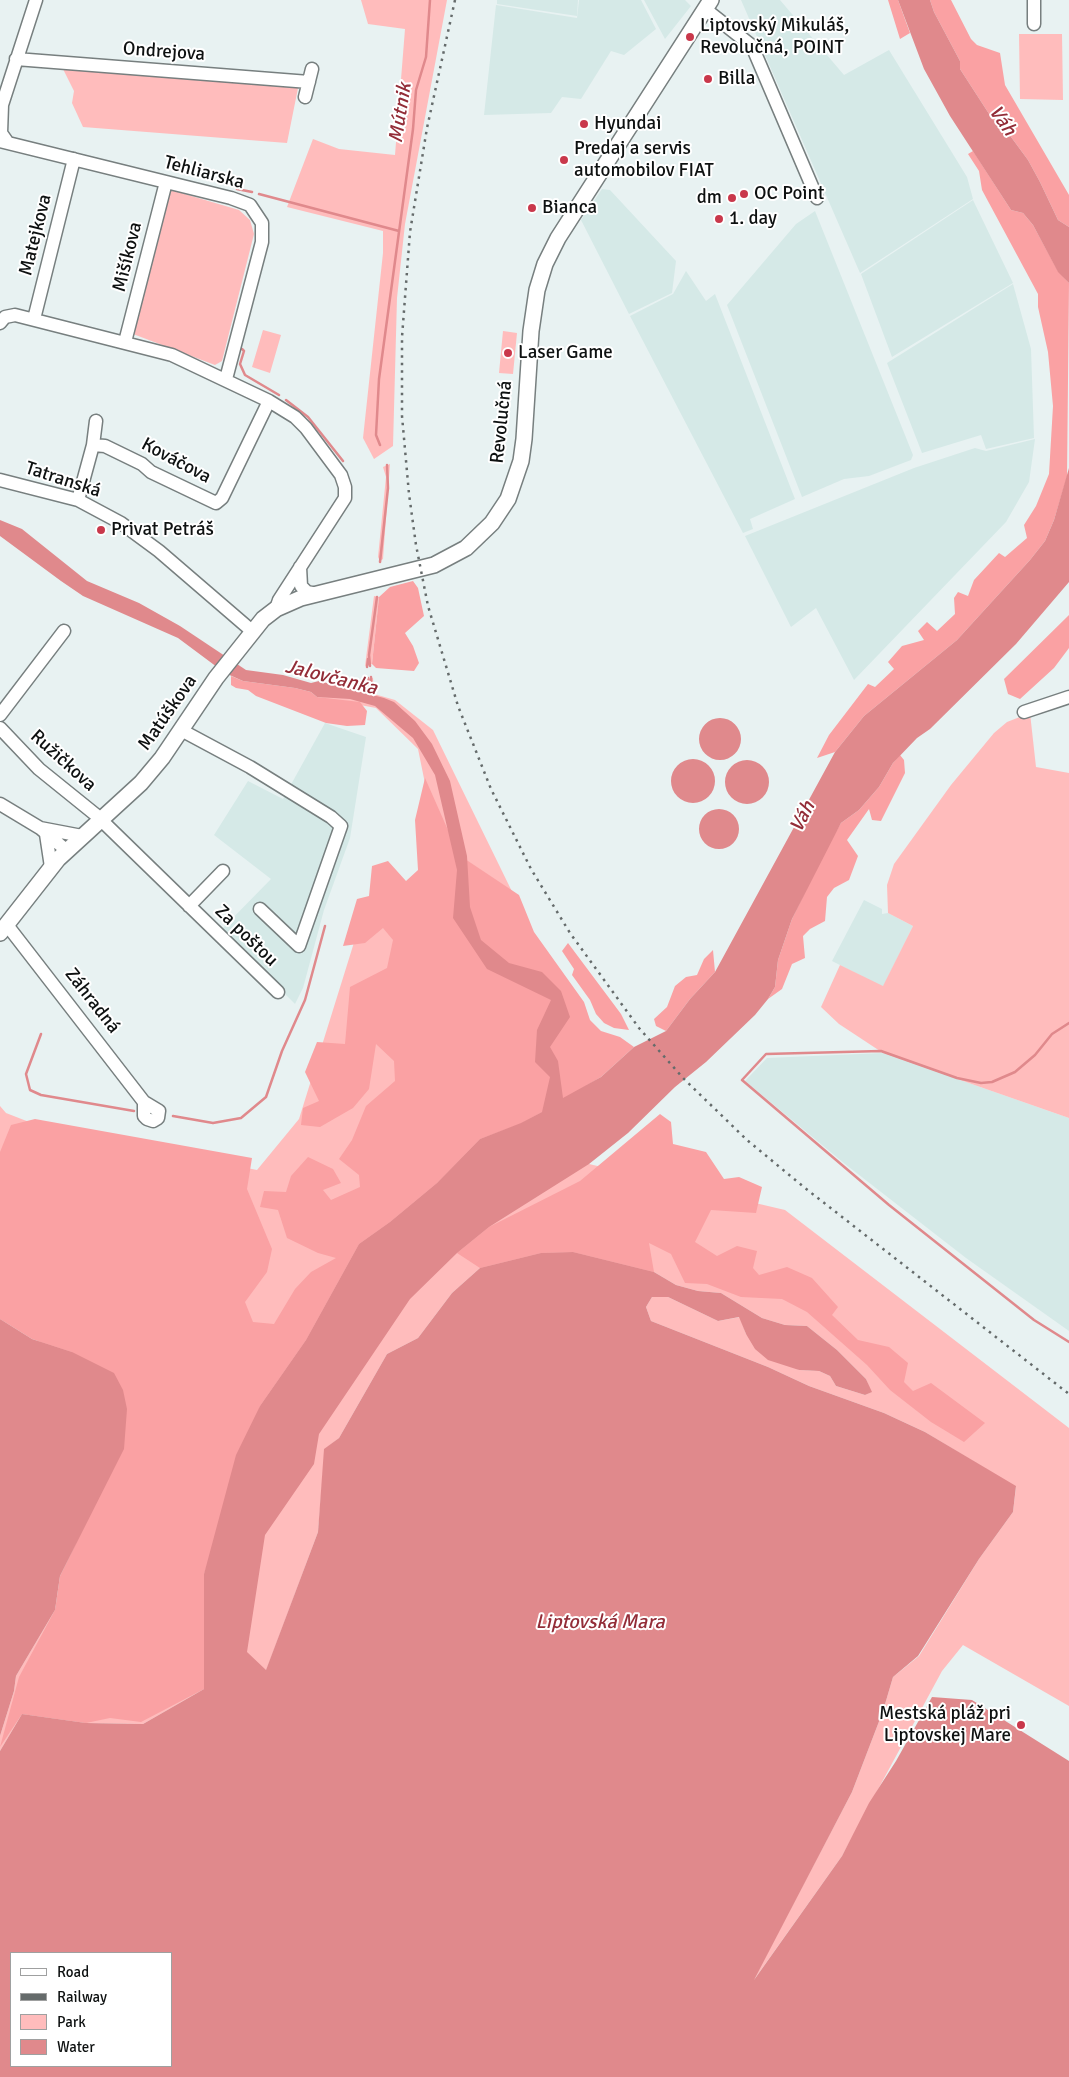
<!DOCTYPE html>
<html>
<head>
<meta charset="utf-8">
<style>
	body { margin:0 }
	#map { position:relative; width:1069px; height:2077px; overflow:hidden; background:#e8f2f2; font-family:Signika,sans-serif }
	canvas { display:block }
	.legend { position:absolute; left:10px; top:1952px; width:162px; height:115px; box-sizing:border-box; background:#fff; border:1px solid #9fa0a0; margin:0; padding:6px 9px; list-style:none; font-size:15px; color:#0e1111 }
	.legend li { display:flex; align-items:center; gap:10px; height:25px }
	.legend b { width:25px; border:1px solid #9fa0a0 }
</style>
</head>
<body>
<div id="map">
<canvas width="1069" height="2077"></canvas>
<ul class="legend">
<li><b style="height:6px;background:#fff"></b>Road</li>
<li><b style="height:6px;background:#656b6b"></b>Railway</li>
<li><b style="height:14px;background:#ffbcbc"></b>Park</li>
<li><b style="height:14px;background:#e0898c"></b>Water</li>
</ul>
</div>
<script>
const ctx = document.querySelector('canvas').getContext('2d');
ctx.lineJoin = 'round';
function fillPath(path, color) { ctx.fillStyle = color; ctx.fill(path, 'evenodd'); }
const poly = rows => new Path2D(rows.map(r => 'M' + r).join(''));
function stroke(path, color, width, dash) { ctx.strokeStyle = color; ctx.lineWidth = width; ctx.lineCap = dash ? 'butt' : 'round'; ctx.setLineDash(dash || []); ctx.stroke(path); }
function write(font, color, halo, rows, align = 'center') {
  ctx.font = font + ' Signika,sans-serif'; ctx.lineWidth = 4; ctx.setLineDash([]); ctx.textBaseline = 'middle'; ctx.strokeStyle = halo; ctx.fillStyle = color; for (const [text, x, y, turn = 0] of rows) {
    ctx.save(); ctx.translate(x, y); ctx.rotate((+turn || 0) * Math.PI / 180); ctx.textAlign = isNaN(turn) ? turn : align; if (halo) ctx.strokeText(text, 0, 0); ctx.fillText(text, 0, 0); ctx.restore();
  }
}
const built = poly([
	[497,0,578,0,577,16,497,4],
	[579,0,641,0,656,29,624,55,611,51,581,99,562,97,551,113,484,115,496,5,577,18],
	[644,0,685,0,691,6,665,39],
	[741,0,780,0,844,75,889,50,967,177,973,199,860,273],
	[602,189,610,190,676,261,672,293,629,314,581,220],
	[973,200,1013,283,892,357,861,274],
	[815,211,913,455,911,460,869,476,844,479,802,497,727,305,796,224],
	[686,271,706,301,715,294,795,499,750,519,753,529,743,533,630,316,673,294],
	[1013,284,1031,349,1034,438,986,449,981,435,922,453,887,363],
	[1035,439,1029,482,1006,522,854,680,816,608,791,627,745,536,914,468,975,448,986,451],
	[325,723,366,737,350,838,324,910,303,988,295,1004,221,930,271,879,214,835,248,781,283,799],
	[864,900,882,909,882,914,888,913,913,926,883,987,832,961],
	[883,1053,1069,1118,1069,1331,966,1258,845,1164,745,1081,767,1058]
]);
const green = poly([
	[361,0,447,0,405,224,397,298,393,446,374,459,363,438,383,253,383,231,287,207,313,139,339,149,395,155,405,29,368,24],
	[1019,34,1062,34,1063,100,1020,99],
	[63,69,298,88,287,143,83,127,72,103,74,91],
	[171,190,239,210,250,220,254,234,222,361,215,365,133,334],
	[263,330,281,335,270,373,252,367],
	[503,331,517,333,513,374,499,373],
	[390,464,383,559,380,561,378,557,386,477,383,467],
	[374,596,379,597,372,664,365,666],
	[373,678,374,694,395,700,433,730,545,959,589,1164,785,1210,1069,1428,1069,1706,963,1645,942,1671,842,1856,751,1984,852,1792,883,1711,893,1677,919,1656,979,1559,1013,1512,1016,1487,925,1432,884,1413,809,1386,768,1367,651,1321,646,1307,652,1297,668,1297,718,1321,740,1317,746,1334,799,1370,819,1371,830,1376,836,1386,865,1395,871,1392,866,1379,837,1350,807,1326,785,1325,762,1318,721,1293,698,1291,676,1285,654,1272,480,1268,452,1293,418,1338,387,1354,339,1438,325,1449,318,1532,266,1671,204,1689,143,1724,86,1723,22,1714,0,1751,0,1736,14,1691,16,1676,55,1610,123,1390,0,1319,0,1106,6,1113,42,1127,257,1170,299,1119,366,904,435,895,431,813,418,749,376,708,317,697,319,681,367,693,368,679],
	[1030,713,1036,767,1069,773,1069,1118,883,1053,839,1024,821,1007,840,965,883,986,913,926,888,913,887,885,894,864,951,785,994,733,1007,722]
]);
const forest = poly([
	[888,0,898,0,910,33,900,39],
	[930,0,951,0,971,39,977,45,1000,53,1005,85,1069,195,1069,227,1058,220,1040,182,1028,160,1000,122,993,120,960,69,960,61,934,12],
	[973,151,1011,210,1023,213,1033,225,1058,271,1069,283,1067,477,1054,520,1045,541,1030,560,957,640,864,716,835,752,817,758,829,735,868,684,875,687,894,669,888,662,902,646,924,640,918,631,927,622,937,631,955,614,954,598,958,592,968,596,974,580,999,553,1005,557,1027,538,1024,525,1036,506,1049,474,1053,406,1048,352,1038,307,1038,294,982,190,979,171,968,154],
	[413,581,418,588,424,616,405,633,413,646,419,663,414,671,376,668,372,664,379,597,390,587],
	[1069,615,1069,648,1054,668,1020,699,1008,694,1004,679],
	[231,676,243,681,295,688,311,692,317,697,360,702,367,711,365,725,347,726,326,723,256,696,248,690,236,688,231,685],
	[900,755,904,760,905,773,881,821,872,820,869,809,847,840,858,856,849,880,834,888,827,897,825,921,810,929,803,936,805,958,792,964,782,989,768,999,775,987,778,960,792,919,827,847,841,823,859,810,879,787,893,763],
	[425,778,459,855,519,895,534,932,584,1002,590,1020,601,1031,620,1037,634,1047,601,1077,542,1112,520,1124,480,1139,437,1183,390,1222,359,1244,306,1340,260,1406,204,1574,204,1689,141,1722,110,1718,86,1723,22,1714,0,1747,19,1677,55,1610,60,1576,90,1515,72,1352,32,1339,0,1319,0,1152,11,1125,35,1119,252,1158,247,1189,272,1249,267,1272,245,1302,253,1322,274,1324,295,1289,311,1272,336,1258,318,1253,287,1238,278,1210,260,1207,264,1191,286,1192,291,1176,308,1157,333,1169,341,1183,323,1190,331,1200,360,1187,359,1175,339,1159,352,1140,366,1106,395,1081,394,1061,376,1044,369,1089,353,1108,320,1127,301,1125,303,1108,319,1101,305,1072,317,1042,345,1044,350,987,387,968,393,940,383,928,365,943,343,946,357,899,369,896,372,866,388,861,406,881,418,870,415,820],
	[568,943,621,1014,629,1030,614,1028,604,1023,596,1014,590,1000,572,975,574,969,562,951],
	[713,950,715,972,690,999,666,1031,656,1026,654,1019,667,1007,675,986,686,977,697,975,704,959],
	[660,1114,671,1122,673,1144,706,1152,724,1179,739,1177,762,1187,756,1213,711,1210,695,1242,717,1256,737,1246,757,1251,753,1268,759,1275,787,1267,812,1278,838,1307,832,1315,858,1340,889,1347,908,1363,904,1382,913,1391,931,1383,985,1423,964,1442,931,1422,890,1390,867,1365,807,1312,782,1299,741,1297,707,1284,685,1283,671,1254,649,1243,654,1272,573,1252,541,1253,480,1268,457,1253,489,1227,580,1181]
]);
const water = poly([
	[898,0,930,0,934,12,960,61,960,69,993,120,1000,122,1028,160,1040,182,1058,220,1069,227,1069,283,1058,272,1033,225,1023,213,1011,210,950,116,924,69],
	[1069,468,1069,582,1016,644,930,729,917,738,893,763,879,787,859,810,841,823,792,919,778,960,775,987,768,999,755,1015,706,1062,675,1087,628,1133,589,1164,489,1227,457,1253,410,1299,319,1434,314,1464,265,1535,247,1652,266,1670,318,1532,324,1449,339,1438,387,1354,418,1338,452,1293,480,1268,541,1253,573,1252,654,1272,676,1285,698,1291,721,1293,762,1318,785,1325,807,1326,837,1350,866,1379,872,1392,865,1395,836,1386,830,1376,819,1371,799,1370,768,1360,755,1349,746,1334,739,1317,718,1321,668,1297,652,1297,646,1307,651,1321,768,1367,809,1386,884,1413,925,1432,1016,1486,1013,1512,979,1559,918,1656,893,1677,883,1711,852,1792,754,1980,842,1856,869,1803,896,1761,932,1697,972,1700,1069,1761,1069,2077,0,2077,0,1751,22,1714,86,1723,143,1724,204,1689,204,1574,236,1455,260,1406,306,1340,359,1244,390,1222,437,1183,480,1139,521,1123,542,1112,550,1077,535,1062,537,1030,551,1000,487,969,453,918,457,870,435,775,413,738,375,706,350,699,317,697,311,692,295,688,243,681,225,673,178,638,83,596,61,581,0,536,0,520,22,529,87,581,139,603,180,626,246,670,283,675,311,683,319,681,384,698,394,702,415,721,432,744,450,781,467,856,470,907,481,940,509,963,542,972,561,991,570,1017,550,1047,558,1061,563,1098,601,1077,634,1047,666,1031,690,999,715,972,835,752,864,716,957,640,1030,560,1045,541,1054,520],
	[11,1953,171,1953,171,2066,11,2066],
	'699 739a21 21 0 1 1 42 0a21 21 0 1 1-42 0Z',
	'671 781a22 22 0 1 1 44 0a22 22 0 1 1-44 0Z',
	'725 782a22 22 0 1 1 44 0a22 22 0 1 1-44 0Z',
	'699 829a20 20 0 1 1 40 0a20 20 0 1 1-40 0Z',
	[0,1319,32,1339,72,1352,114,1373,123,1390,127,1409,124,1449,60,1576,55,1610,16,1676,14,1691,0,1736]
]);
const stream = poly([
	[237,189,252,192],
	[259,194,399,231],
	[242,349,244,351,240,364,245,375,279,395],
	[286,400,308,417,343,461],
	[380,445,376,435,379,379,413,129,416,90,426,57,430,0],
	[380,562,388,488,387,465],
	[370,666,369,655,377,597],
	[367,667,368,659],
	[371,677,372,696],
	[368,678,370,686],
	[1069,1023,1052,1034,1035,1055,1015,1072,992,1082,981,1083,957,1078,881,1051,766,1054,742,1080,889,1205,1034,1320,1069,1342],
	[41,1034,26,1074,30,1090,41,1095,134,1111],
	[173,1116,213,1123,241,1118,266,1097,282,1051,305,1000,325,926]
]);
const minor = poly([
	[1034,0,1034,24],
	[705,9,752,46,817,198],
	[16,59,309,82],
	[305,97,312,69],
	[0,141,231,198,250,205,262,223,262,242,226,379],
	[8,143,1,133,2,105,36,0],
	[34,319,74,159],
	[0,323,5,317,15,315,172,355,269,401,295,417,306,428,341,475,345,487,345,498,279,600,276,609],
	[125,342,166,182],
	[93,445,105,446,142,464,151,472,216,503,222,498,269,401],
	[0,480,78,500,121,523,159,551,252,631],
	[78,500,93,445,96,421],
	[300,567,301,586,307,592,317,594],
	[1024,712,1069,697],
	[0,715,64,631],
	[0,728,39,769,96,815,278,992],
	[181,730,250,767,331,817,341,826,299,946,260,909],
	[0,804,40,828,66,850],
	[40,828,82,836],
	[46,834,51,867],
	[189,906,223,871],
	[7,925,144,1102,159,1111,158,1118,153,1121,147,1119,144,1116,144,1102]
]);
const major = poly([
	[0,933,58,859,141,783,162,758,216,678,263,619,276,609,301,598,434,565,466,548,492,523,508,499,521,461,524,439,531,331,537,290,545,264,558,238,711,0]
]);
const rail = poly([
	[455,0,427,128,410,232,402,337,402,416,409,494,416,545,428,606,458,706,491,789,531,869,570,933,639,1028,684,1079,747,1140,805,1188,1069,1394]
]);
const markers = [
	[690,37,5,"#c9384b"],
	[708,79,5,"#c9384b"],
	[584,124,5,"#c9384b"],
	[564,160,5,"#c9384b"],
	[744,194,5,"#c9384b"],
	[732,198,5,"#c9384b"],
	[532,208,5,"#c9384b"],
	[719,219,5,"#c9384b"],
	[508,353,5,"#c9384b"],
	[101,530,5,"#c9384b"],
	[1021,1725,5,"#c9384b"]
];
const poiNames = [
	["Liptovský Mikuláš,",700,26],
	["Revolučná, POINT",700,48],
	["Billa",718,79],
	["Hyundai",594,124],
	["Predaj a servis",574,149],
	["automobilov FIAT",574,171],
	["OC Point",754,194],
	["dm",722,198,"right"],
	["Bianca",542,208],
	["1. day",729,219],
	["Laser Game",518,353],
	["Privat Petráš",111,530],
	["Mestská pláž pri",1011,1714,"right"],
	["Liptovskej Mare",1011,1736,"right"]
];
const streetNames = [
	["Ondrejova",164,52,4],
	["Tehliarska",204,173,15],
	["Matejkova",36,235,-76],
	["Mišíkova",128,257,-76],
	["Revolučná",502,422,-84],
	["Kováčova",176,461,28],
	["Tatranská",63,480,18],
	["Matúškova",168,713,-55],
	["Ružičkova",63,761,42],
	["Za poštou",246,936,44],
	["Záhradná",92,1001,52]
];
const waterNames = [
	["Mútnik",401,113,-81],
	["Váh",1002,121,55],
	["Jalovčanka",331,678,14],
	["Váh",803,817,-63],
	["Liptovská Mara",600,1623]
];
fillPath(built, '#d5e9e7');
fillPath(green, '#ffbcbc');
fillPath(forest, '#faa1a3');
fillPath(water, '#e0898c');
stroke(stream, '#e0898c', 2.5);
stroke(minor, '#777f7f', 15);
stroke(major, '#777f7f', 18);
stroke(minor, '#fff', 12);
stroke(major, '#fff', 15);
stroke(rail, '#656b6b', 2.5, [2.5, 5]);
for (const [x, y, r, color] of markers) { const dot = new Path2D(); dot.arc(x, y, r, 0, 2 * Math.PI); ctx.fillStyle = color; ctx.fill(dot); stroke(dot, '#fff', 2); }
write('19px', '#0e1111', '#fff', poiNames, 'left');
write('19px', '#0e1111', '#fff', streetNames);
write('italic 20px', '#932d38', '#fff', waterNames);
</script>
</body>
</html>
